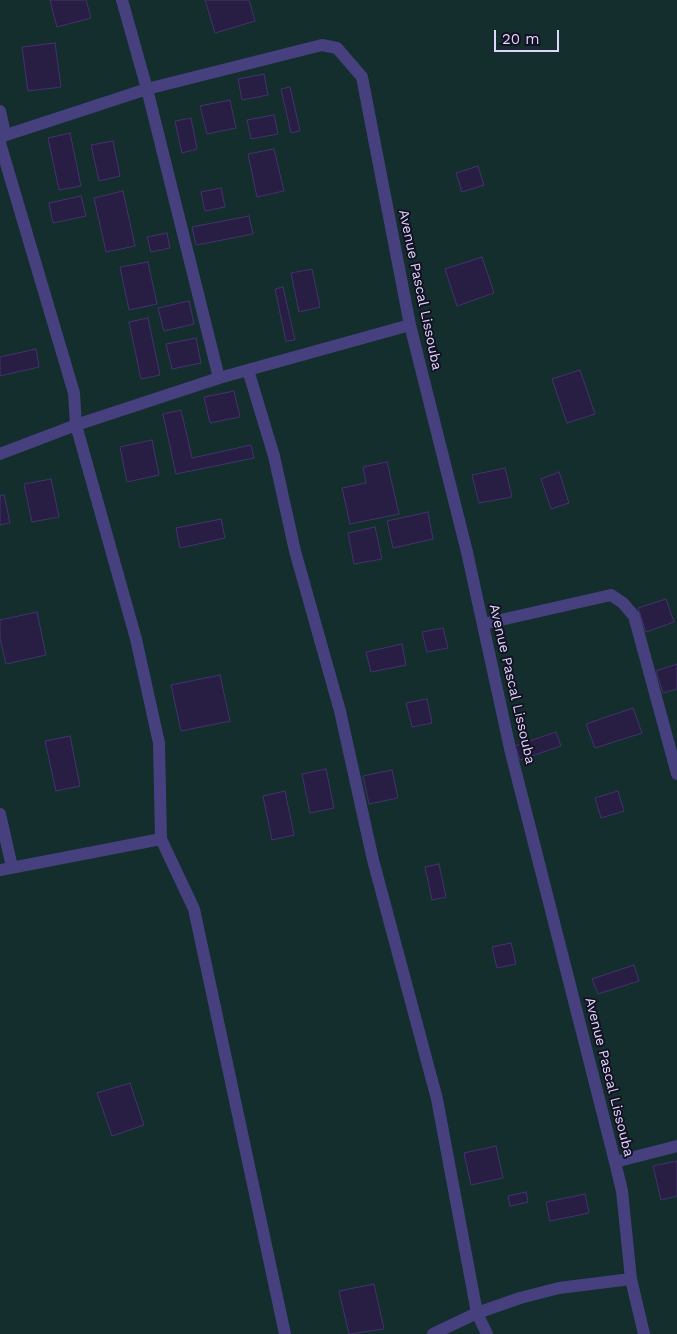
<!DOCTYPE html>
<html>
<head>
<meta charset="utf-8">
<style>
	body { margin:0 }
	#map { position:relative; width:677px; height:1334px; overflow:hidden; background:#151124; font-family:"Work Sans",sans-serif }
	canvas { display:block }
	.scale { position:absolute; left:494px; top:30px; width:65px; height:22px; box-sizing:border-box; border:2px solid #ded7fc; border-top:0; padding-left:6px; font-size:15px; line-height:18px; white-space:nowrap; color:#ded7fc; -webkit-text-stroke:4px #151124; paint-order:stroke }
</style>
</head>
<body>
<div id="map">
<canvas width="677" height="1334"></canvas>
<div class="scale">20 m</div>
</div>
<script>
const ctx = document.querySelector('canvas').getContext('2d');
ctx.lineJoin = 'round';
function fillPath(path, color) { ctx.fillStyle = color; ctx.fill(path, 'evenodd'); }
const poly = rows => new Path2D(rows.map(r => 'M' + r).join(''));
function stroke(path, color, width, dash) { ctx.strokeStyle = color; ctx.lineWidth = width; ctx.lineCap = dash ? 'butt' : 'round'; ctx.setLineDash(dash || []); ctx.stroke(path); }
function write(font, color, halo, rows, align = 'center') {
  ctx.font = font + ' "Work Sans",sans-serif'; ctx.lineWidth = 4; ctx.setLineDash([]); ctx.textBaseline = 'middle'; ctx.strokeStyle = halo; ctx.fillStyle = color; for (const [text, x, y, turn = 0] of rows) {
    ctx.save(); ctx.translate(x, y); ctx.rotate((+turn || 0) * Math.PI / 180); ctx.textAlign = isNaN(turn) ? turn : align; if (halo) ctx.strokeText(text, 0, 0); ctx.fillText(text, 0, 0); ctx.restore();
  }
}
const green = poly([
	[0,0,677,0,677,1334,0,1334]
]);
const building = poly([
	[50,0,86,0,91,18,57,27,50,0],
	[205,0,249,0,255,21,215,33,205,0],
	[55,43,61,87,28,91,22,47,55,43],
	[264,74,268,95,242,100,238,79,264,74],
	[290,87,300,131,291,133,281,89,290,87],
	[230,100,236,128,207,134,200,106,230,100],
	[274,115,278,134,251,139,247,120,274,115],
	[191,118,197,149,182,153,175,121,191,118],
	[70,133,81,186,59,190,48,138,70,133],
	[113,141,120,176,99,181,91,145,113,141],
	[274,149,284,191,257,197,248,154,274,149],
	[478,166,484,185,462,192,456,173,478,166],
	[221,188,225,207,205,211,201,192,221,188],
	[123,191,135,246,106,252,94,198,123,191],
	[81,196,86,216,53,223,49,203,81,196],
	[249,216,253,234,196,245,192,227,249,216],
	[167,233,170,248,151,252,147,237,167,233],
	[482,257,494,293,457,306,445,269,482,257],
	[148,262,157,304,129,310,120,267,148,262],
	[312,269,320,307,299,312,291,273,312,269],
	[283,287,295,340,286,341,275,289,283,287],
	[189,301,194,324,164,331,158,308,189,301],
	[148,318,160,375,141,379,129,322,148,318],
	[196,338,201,363,172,369,166,344,196,338],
	[36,349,39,367,0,376,0,357,36,349],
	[580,370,595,414,567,423,552,379,580,370],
	[234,391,240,417,210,423,204,397,234,391],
	[181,410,192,458,251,445,254,458,176,474,163,414,181,410],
	[152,440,159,475,127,482,120,447,152,440],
	[387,462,399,514,350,524,342,488,366,483,363,467,387,462],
	[505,468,512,497,479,503,472,475,505,468],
	[559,472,569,503,551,509,541,479,559,472],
	[51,479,59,517,32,522,24,484,51,479],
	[4,495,10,523,0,525,0,496,4,495],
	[428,512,433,539,393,548,387,521,428,512],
	[221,519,225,538,180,548,176,528,221,519],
	[375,527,382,559,354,564,348,533,375,527],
	[666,599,674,622,646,632,638,608,666,599],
	[37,612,46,655,6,664,0,638,0,620,37,612],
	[443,628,448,648,427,652,422,632,443,628],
	[402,644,406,665,371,672,366,652,402,644],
	[677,664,677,689,663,693,656,671,677,664],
	[220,675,230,721,181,731,171,685,220,675],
	[427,699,432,723,412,727,406,703,427,699],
	[633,708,642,733,595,748,586,724,633,708],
	[556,732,561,746,520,760,515,746,556,732],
	[70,736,80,786,56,791,45,741,70,736],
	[326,769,334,808,310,813,302,774,326,769],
	[392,770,398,798,369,804,363,776,392,770],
	[285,791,294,835,272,840,263,796,285,791],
	[618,791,624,811,601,818,595,798,618,791],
	[439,864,446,897,432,900,425,867,439,864],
	[511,943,516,964,497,968,492,947,511,943],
	[634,965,639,981,598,994,592,979,634,965],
	[130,1083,144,1125,112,1136,97,1093,130,1083],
	[496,1146,503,1178,471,1185,464,1153,496,1146],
	[677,1161,677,1196,661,1200,653,1166,677,1161],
	[526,1192,528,1202,510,1206,508,1196,526,1192],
	[585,1194,589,1213,550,1221,546,1202,585,1194],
	[374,1284,384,1329,349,1334,339,1291,374,1284]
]);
const minor = poly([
	[122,0,147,89,219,378],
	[0,111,4,129,0,135],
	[0,137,147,89,322,45,337,48,362,77,410,325,467,552,511,753,615,1162,622,1191,631,1279,644,1334],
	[0,143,74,393,76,425,136,639,159,743,161,839,194,909,285,1334],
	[248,370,274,456,295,551,340,711,373,860,437,1099,477,1313,487,1334],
	[0,454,76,425,219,378,410,325],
	[483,624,611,595,623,603,634,616,677,774],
	[0,814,12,867],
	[0,870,161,839],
	[615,1162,677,1146],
	[433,1334,477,1313,520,1298,559,1288,631,1279]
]);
const streetNames = [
	["Avenue Pascal Lissouba",420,290,78],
	["Avenue Pascal Lissouba",512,684,77],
	["Avenue Pascal Lissouba",609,1077,76]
];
fillPath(green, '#142d2d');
fillPath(building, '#281e43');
stroke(building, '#42336d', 1);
stroke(minor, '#46407f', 12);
write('14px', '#ded7fc', '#151124', streetNames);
</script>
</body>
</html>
